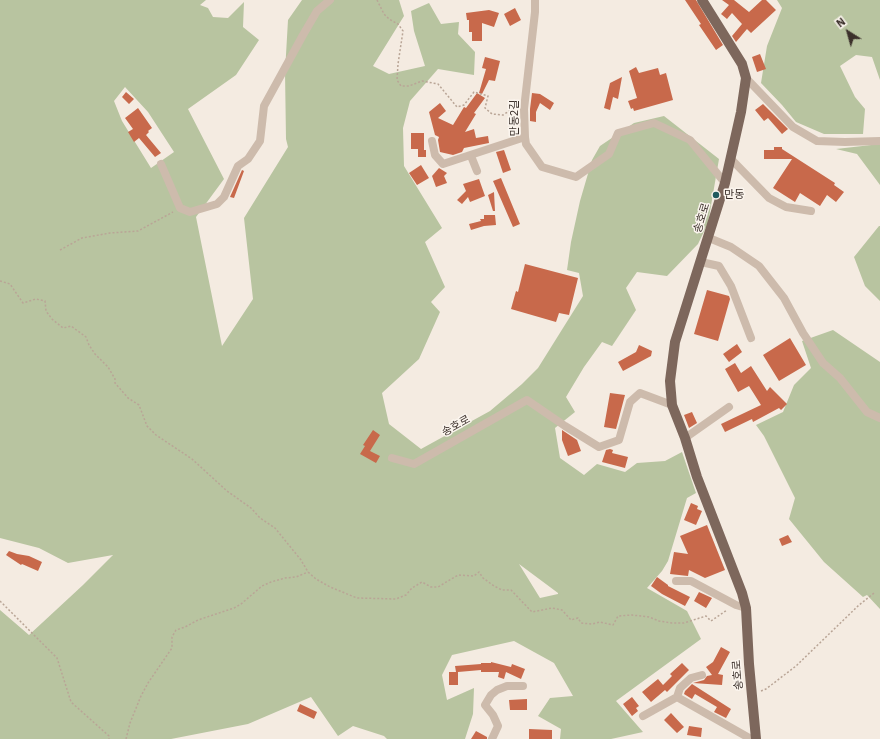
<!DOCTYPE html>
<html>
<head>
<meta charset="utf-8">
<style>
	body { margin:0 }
	#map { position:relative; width:880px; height:739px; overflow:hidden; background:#f4ebe1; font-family:"IBM Plex Sans",sans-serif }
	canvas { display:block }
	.north { position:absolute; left:828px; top:12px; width:40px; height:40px; -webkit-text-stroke:3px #fbf5ee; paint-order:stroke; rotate:323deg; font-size:11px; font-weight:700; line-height:16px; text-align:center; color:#3b302b }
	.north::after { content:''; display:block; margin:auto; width:14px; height:18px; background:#3b302b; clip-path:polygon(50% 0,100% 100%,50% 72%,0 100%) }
</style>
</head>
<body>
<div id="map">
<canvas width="880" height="739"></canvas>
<div class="north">N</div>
</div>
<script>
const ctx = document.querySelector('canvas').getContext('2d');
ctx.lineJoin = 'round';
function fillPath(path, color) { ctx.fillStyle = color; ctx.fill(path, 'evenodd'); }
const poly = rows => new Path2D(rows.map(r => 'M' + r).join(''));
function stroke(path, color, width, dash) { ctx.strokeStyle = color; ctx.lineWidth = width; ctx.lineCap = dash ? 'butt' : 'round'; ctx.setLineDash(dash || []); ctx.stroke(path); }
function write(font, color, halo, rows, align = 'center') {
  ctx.font = font + ' "IBM Plex Sans","Noto Sans KR",sans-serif'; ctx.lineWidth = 3; ctx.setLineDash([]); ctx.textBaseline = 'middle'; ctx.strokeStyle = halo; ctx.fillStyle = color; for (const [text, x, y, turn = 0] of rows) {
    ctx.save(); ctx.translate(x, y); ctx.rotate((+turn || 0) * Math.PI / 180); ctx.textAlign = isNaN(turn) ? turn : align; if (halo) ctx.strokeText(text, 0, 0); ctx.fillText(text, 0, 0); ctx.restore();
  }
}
const green = poly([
	[0,0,206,0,200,5,208,8,213,17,228,18,244,2,243,27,259,40,236,75,188,109,224,179,196,217,222,346,253,299,244,218,288,147,286,139,285,72,288,20,302,0,399,0,404,16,373,66,389,74,425,66,414,31,411,11,429,3,441,24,459,22,458,34,475,52,474,75,438,69,410,101,403,128,404,166,442,228,425,242,445,287,431,302,440,312,419,359,382,393,389,424,421,449,490,411,522,384,538,368,583,296,579,273,567,270,571,242,580,201,592,160,600,146,634,123,664,116,719,159,708,223,698,244,667,276,637,272,626,288,636,310,612,346,602,342,584,367,566,397,575,412,555,428,560,458,584,475,597,464,625,472,637,463,665,461,682,452,696,493,687,498,668,561,662,571,647,588,687,611,701,639,616,701,643,732,611,739,560,739,561,729,538,716,550,698,573,696,554,663,514,641,452,655,442,675,447,700,474,688,473,714,465,739,387,739,384,736,353,726,338,736,311,697,248,724,171,739,0,739,0,610,29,635,83,585,113,555,68,563,39,548,0,538],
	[125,87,148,112,174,152,151,168,122,121,114,101],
	[519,564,558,593,558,594,540,598],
	[777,0,880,0,880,80,872,57,856,55,840,66,855,97,865,109,863,134,824,134,796,122,782,105,761,83,767,46,782,8],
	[880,144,880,185,857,154,836,149],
	[879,226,880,226,880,301,865,286,854,257],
	[833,330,880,362,880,609,867,595,863,597,824,562,789,519,795,498,764,436,756,425,783,412,794,385,811,368,802,341]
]);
const building = poly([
	[685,0,696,0,723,45,716,50,699,25,701,24],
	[722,0,734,0,749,12,762,0,766,0,776,10,751,33,747,29,736,42,732,36,742,24,732,13,727,19,721,14,729,5],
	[515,8,521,20,510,26,504,14],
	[489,10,499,13,494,27,482,23,482,41,472,41,472,32,469,32,469,20,467,20,466,13],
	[760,54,766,69,757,72,752,57],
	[485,57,500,61,495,81,489,80,482,94,479,93,486,69,482,68],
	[636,67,639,73,658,68,660,75,666,73,673,100,634,111,633,108,631,109,628,101,637,98,629,71],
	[622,77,618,99,613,97,610,110,604,108,610,83],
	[126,92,134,99,129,104,122,97],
	[477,93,485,98,474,113,476,114,465,132,474,129,476,138,488,136,489,143,464,148,462,152,453,155,440,152,438,140,439,137,435,135,429,112,440,103,446,111,438,118,453,125,464,107,466,108],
	[532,93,540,94,554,103,550,110,540,103,536,112,536,122,530,121,530,109],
	[763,104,788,129,782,134,768,118,764,121,755,110],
	[138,108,152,128,148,131,149,132,146,135,161,153,155,157,139,138,134,142,128,132,133,129,125,118],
	[411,133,424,133,424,150,426,150,426,157,418,157,418,149,411,149],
	[774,147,782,147,782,149,835,183,834,185,844,192,836,202,827,195,820,206,800,193,795,202,773,188,792,159,764,159,764,150,774,150],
	[504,150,511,170,503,173,496,152],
	[421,165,429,178,417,185,409,173],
	[439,168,447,173,444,176,447,183,436,187,432,176],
	[242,170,244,171,234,198,230,197],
	[501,178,520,224,513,227,493,181],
	[479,179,485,196,470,202,468,197,462,204,457,200,466,191,463,184],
	[494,192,495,211,493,211,488,195],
	[484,215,495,215,496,225,484,226,471,230,469,224,481,221,480,219,484,219],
	[525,264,578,278,569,315,559,313,556,322,511,309,516,291,518,292],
	[707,290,729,296,730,299,718,341,694,334],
	[790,338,806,365,779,381,763,355],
	[737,344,742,352,729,362,723,354],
	[639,345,652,351,651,356,623,371,618,362,636,352],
	[735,363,741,373,751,366,767,391,770,387,787,404,781,410,779,408,753,422,752,419,725,432,721,424,761,405,749,386,738,392,725,369],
	[610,393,625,395,616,429,604,427],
	[692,412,697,423,689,428,684,415],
	[373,430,380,435,370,451,380,456,376,463,360,454,365,446,363,445],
	[562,430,577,440,581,451,568,456,562,440],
	[610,449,613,450,612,453,628,457,625,468,602,462,606,450],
	[691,503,698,506,697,509,702,511,696,525,684,520],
	[707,525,725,570,705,578,689,570,688,576,670,574,674,552,688,554,680,536],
	[788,535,792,542,782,546,779,539],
	[9,551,17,554,29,556,42,562,38,571,22,564,21,565,6,555],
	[657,577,668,585,668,586,690,597,685,606,662,594,651,586],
	[699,592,712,598,706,608,694,601],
	[721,647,730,652,718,674,723,675,722,685,693,683,704,680,707,676,712,675,706,667,713,662],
	[491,662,511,667,512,664,525,669,521,679,506,672,504,679,498,677,499,672,481,672,481,670,458,672,458,685,449,685,449,672,456,672,455,666,481,664,481,663,491,663],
	[682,663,689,670,667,692,665,690,651,702,642,692,658,679,663,685,672,676,670,674],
	[692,684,731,709,726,718,714,712,717,707,695,694,692,699,684,694,685,691],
	[632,697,639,706,636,708,638,711,632,716,623,704],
	[527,699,527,710,510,710,509,700],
	[300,704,317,712,314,719,297,711],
	[671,713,684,727,677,733,664,720],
	[689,726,702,728,701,737,687,735],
	[529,729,552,730,552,739,529,739],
	[476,731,487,737,487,739,471,739]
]);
const path = poly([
	[377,0,384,14,389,19,398,24,403,31,398,64,397,80,401,86,409,86,422,81,438,84,457,107,464,105,474,92,488,96,485,108,492,114,503,115,517,106],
	[60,250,82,238,110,233,138,231,173,212],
	[0,281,10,284,23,303,36,299,45,301,46,311,52,319,63,328,71,326,86,337,89,345,95,354,108,367,115,379,115,383,128,398,139,405,147,426,156,435,192,459,227,491,251,508,260,518,275,528,301,560,308,572,316,579,330,587,357,598,396,599,406,595,412,588,422,582,431,587,438,587,458,575,474,576,479,572,483,578,494,586,502,590,511,590,532,612,552,608,562,610,571,620,578,618,581,623,592,624,600,622,613,625,618,616,632,615,649,617,659,621,672,623,684,623,706,616,711,621,727,610],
	[0,601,57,658,71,702,109,736,109,739],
	[761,691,766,689,796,666,859,605,874,593],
	[126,739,130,723,141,696,148,683,172,648,172,637,176,630,185,627,198,620,234,608,241,604,262,586,271,582,285,578,296,577,308,572]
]);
const minor = poly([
	[535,0,535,12,524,109,525,137,526,144,542,167,576,177,609,154,618,133,654,123,690,140,725,183],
	[746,78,793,127,817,141,845,142,880,141],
	[432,141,435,155,443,164,525,137],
	[471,156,477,171],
	[731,159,769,198,786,207,811,211],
	[161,164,180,208,190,212,217,204,224,197,238,166,248,159,260,141,264,106,303,35,317,11,330,0],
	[709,238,731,247,759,266,784,298,803,333,823,363,840,378,867,412,880,418],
	[701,262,719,266,731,286,751,338],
	[685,438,729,407],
	[392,458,414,464,527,400,565,426,599,447,619,440,630,402,640,393,672,405],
	[676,581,691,581,736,605,746,608],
	[702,675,691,678,680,688,677,697,751,739],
	[643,716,677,697],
	[492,739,498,726,493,715,485,705,491,695,497,690,507,686,523,686]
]);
const major = poly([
	[702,0,742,64,746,78,741,112,725,183,675,342,670,381,672,405,685,438,697,477,742,593,746,608,749,664,756,739]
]);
const markers = [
	[716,195,4,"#1f5a5e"]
];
const streetNames = [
	["만동2길",515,118,-90],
	["송호로",702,218,-73],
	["송호로",456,426,-29],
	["송호로",738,675,-95]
];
const poiNames = [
	["만동",724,195]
];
fillPath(green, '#b8c4a0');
fillPath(building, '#c8694b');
stroke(path, '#b9a596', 1.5, [2, 2]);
stroke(minor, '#cdbbac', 8);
stroke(major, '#7d675c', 10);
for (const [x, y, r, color] of markers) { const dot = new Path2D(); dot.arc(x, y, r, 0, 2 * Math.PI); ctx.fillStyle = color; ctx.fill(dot); stroke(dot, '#fbf5ee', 1.5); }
write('11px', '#3b302b', '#fbf5ee', streetNames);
write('11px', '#3b302b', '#fbf5ee', poiNames, 'left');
</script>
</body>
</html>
